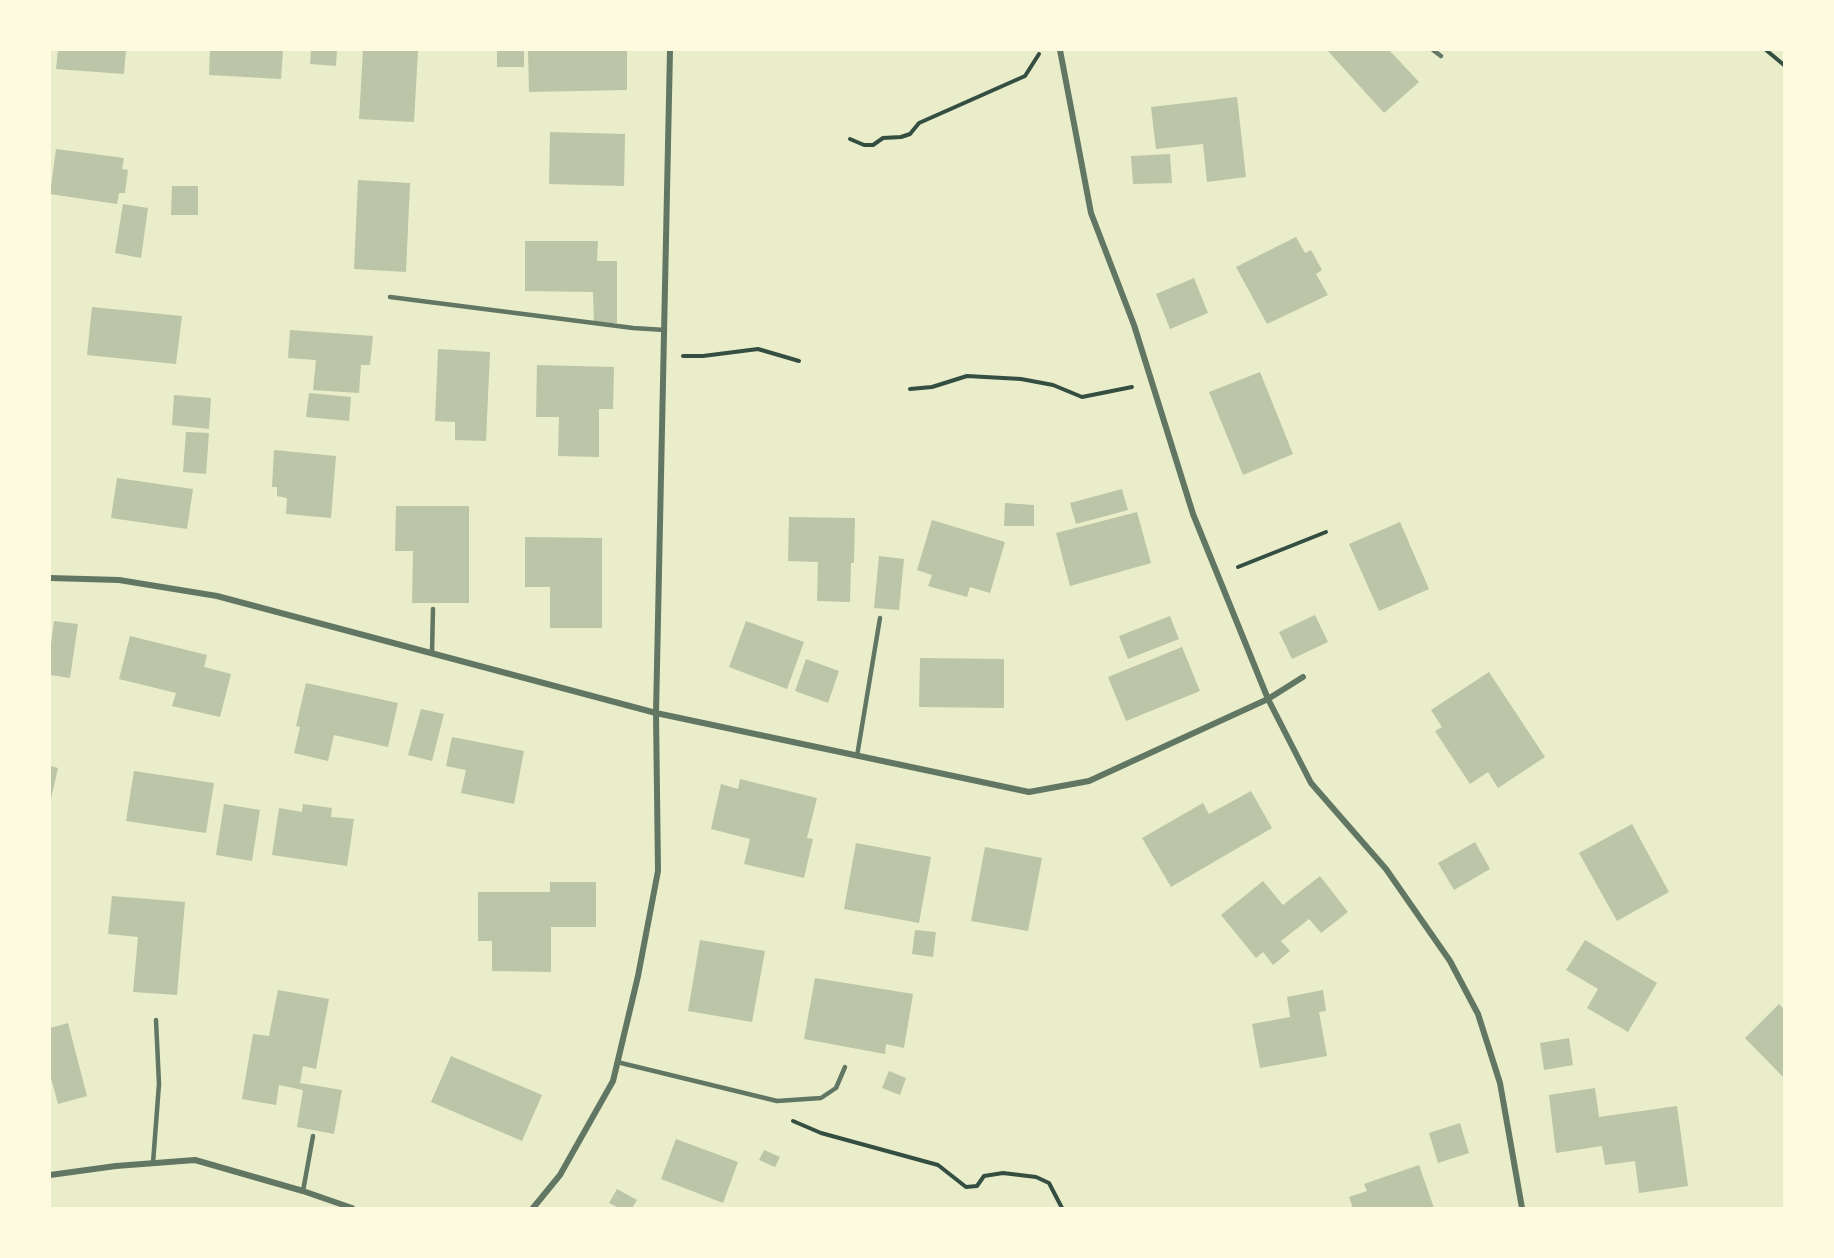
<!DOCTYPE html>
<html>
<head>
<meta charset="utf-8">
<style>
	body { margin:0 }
	#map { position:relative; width:1834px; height:1258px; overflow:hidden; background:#e9edc9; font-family:"IBM Plex Sans",sans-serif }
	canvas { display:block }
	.frame { position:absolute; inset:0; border:51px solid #fefae0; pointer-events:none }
</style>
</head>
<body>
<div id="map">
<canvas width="1834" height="1258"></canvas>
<div class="frame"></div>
</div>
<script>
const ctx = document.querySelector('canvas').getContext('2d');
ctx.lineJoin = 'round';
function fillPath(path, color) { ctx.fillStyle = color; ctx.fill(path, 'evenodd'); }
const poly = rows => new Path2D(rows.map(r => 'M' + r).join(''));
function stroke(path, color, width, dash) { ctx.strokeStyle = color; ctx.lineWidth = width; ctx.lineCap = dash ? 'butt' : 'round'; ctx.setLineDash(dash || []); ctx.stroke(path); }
const building = poly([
	[58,50,126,50,124,74,56,69],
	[210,50,283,50,281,79,209,75],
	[311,50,337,50,336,66,310,64],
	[363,50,418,50,414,122,359,119],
	[497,50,524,50,524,67,497,67],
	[528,50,627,50,627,90,529,92],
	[1327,50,1389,50,1419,82,1384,113],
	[1237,97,1246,177,1207,182,1203,144,1156,149,1151,107],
	[550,132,625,134,624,186,549,184],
	[56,149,124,158,122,169,128,170,125,193,119,193,117,204,50,194],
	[1170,154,1172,183,1133,184,1131,156],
	[358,180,410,183,406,272,354,269],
	[172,186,198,186,198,215,171,215],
	[123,204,148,208,141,258,115,253],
	[1296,237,1305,253,1311,250,1322,270,1316,274,1328,295,1267,324,1236,267],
	[525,241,598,241,597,261,617,261,617,323,594,323,593,292,525,291],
	[1194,278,1208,313,1170,329,1156,294],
	[92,307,182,316,176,364,87,355],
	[290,330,373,336,370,365,361,365,359,393,313,390,316,360,288,358],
	[438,349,490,352,486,441,455,440,455,422,435,421],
	[537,365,614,367,613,409,599,409,599,457,558,456,559,417,536,417],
	[1260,372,1293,454,1243,475,1209,392],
	[309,393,351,397,349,421,306,417],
	[174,395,211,398,209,429,172,425],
	[186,432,209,433,206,474,183,472],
	[274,450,336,456,331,518,286,514,287,498,277,496,277,487,272,487],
	[117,478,193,489,187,529,111,518],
	[1122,489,1128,510,1076,524,1070,503],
	[1005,503,1034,505,1034,526,1004,526],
	[396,506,469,506,469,603,412,603,413,551,395,551],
	[1137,512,1151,563,1070,586,1056,533],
	[789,517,855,518,854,563,851,563,850,602,817,601,818,562,788,561],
	[932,520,1005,542,990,593,970,587,967,597,928,586,932,575,917,570],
	[1400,522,1429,589,1379,611,1349,544],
	[525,537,602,538,602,628,550,628,550,587,525,587],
	[879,556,904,559,899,610,874,608],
	[1315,615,1328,642,1292,659,1279,632],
	[1170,616,1179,639,1128,659,1119,636],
	[54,621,78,624,70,678,50,675,50,652],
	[746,621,804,642,787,689,729,667],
	[130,636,207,655,204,667,231,674,220,717,172,706,176,693,119,679],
	[1182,647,1200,691,1126,721,1108,677],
	[920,658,1004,659,1004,708,919,707],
	[806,659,839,671,828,703,795,691],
	[1489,672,1545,757,1498,788,1488,772,1470,784,1435,731,1442,727,1431,710],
	[306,683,398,703,388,747,334,735,328,761,294,753,300,727,296,726],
	[421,709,444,714,432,761,408,755],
	[452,737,524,751,514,804,461,793,466,770,446,766],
	[50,766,58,768,50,803],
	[134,771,214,783,206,833,126,821],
	[740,779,817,798,807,838,813,839,804,878,744,864,750,839,711,829,721,784,738,789],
	[1251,791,1272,828,1171,887,1142,838,1203,803,1209,814],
	[224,804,260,810,252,861,216,855],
	[303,804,332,808,331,817,354,819,347,866,272,855,279,808,302,812],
	[1632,824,1669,892,1617,921,1579,853],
	[1475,842,1490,869,1454,890,1438,863],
	[856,843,931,857,919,923,844,909],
	[985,847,1042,858,1028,931,971,921],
	[1320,876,1348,912,1321,933,1309,919,1281,941,1290,951,1273,965,1263,952,1256,958,1221,915,1263,881,1283,905],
	[550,882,596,882,596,927,551,927,551,972,492,971,492,941,478,941,478,892,550,892],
	[112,896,185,902,177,995,133,992,138,937,108,934],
	[915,930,936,932,933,957,912,954],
	[700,940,765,951,752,1022,688,1011],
	[1585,940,1657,983,1628,1032,1587,1008,1598,989,1566,970],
	[815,978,913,994,904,1048,886,1044,885,1054,804,1039],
	[278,990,329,999,316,1069,303,1066,300,1083,342,1090,334,1134,297,1127,303,1090,279,1085,276,1105,242,1099,253,1034,269,1036],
	[1323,990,1326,1011,1319,1012,1327,1056,1260,1068,1252,1024,1290,1017,1287,997],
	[1779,1004,1784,1009,1784,1078,1745,1038],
	[68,1023,87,1096,58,1104,51,1078,50,1079,50,1028],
	[1569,1038,1573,1065,1544,1070,1540,1043],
	[451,1056,542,1095,522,1141,431,1102],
	[889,1071,906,1078,900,1095,882,1088],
	[1595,1088,1599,1117,1677,1106,1688,1186,1639,1193,1635,1161,1605,1165,1602,1146,1556,1153,1549,1095],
	[1460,1123,1469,1153,1438,1163,1429,1133],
	[676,1139,738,1162,723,1203,661,1179],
	[764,1150,780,1157,775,1167,759,1160],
	[1419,1165,1434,1208,1353,1208,1349,1197,1367,1191,1364,1184],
	[617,1189,637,1200,632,1208,619,1208,609,1203]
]);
const path = poly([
	[1766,50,1784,65],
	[850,139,864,145,873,145,883,138,901,137,910,134,919,123,1025,76,1039,54],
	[683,356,703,356,758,349,799,361],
	[910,389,932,387,967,376,1021,379,1053,385,1082,397,1132,387],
	[1238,567,1326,532],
	[793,1121,821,1133,938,1165,966,1187,977,1186,984,1176,1003,1173,1036,1177,1049,1183,1062,1208]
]);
const service = poly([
	[1433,50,1441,56],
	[390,297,633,328,665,330],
	[432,653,433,609],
	[857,756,880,618],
	[617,1062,777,1101,821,1098,836,1088,845,1067],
	[153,1163,159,1084,156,1020],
	[303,1191,313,1136]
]);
const minor = poly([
	[1060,50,1091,213,1134,325,1193,514,1268,699,1311,783,1386,869,1450,961,1478,1014,1500,1083,1522,1208],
	[50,578,119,580,217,596,656,713,1029,792,1089,781,1268,699,1303,677],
	[50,1175,116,1166,195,1160,303,1191,352,1208],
	[533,1208,560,1175,613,1081,638,976,658,871,656,713,670,50]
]);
fillPath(building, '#bcc5a7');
stroke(path, '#344e41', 4);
stroke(service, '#617663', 4.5);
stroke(minor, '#617663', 6);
</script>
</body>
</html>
